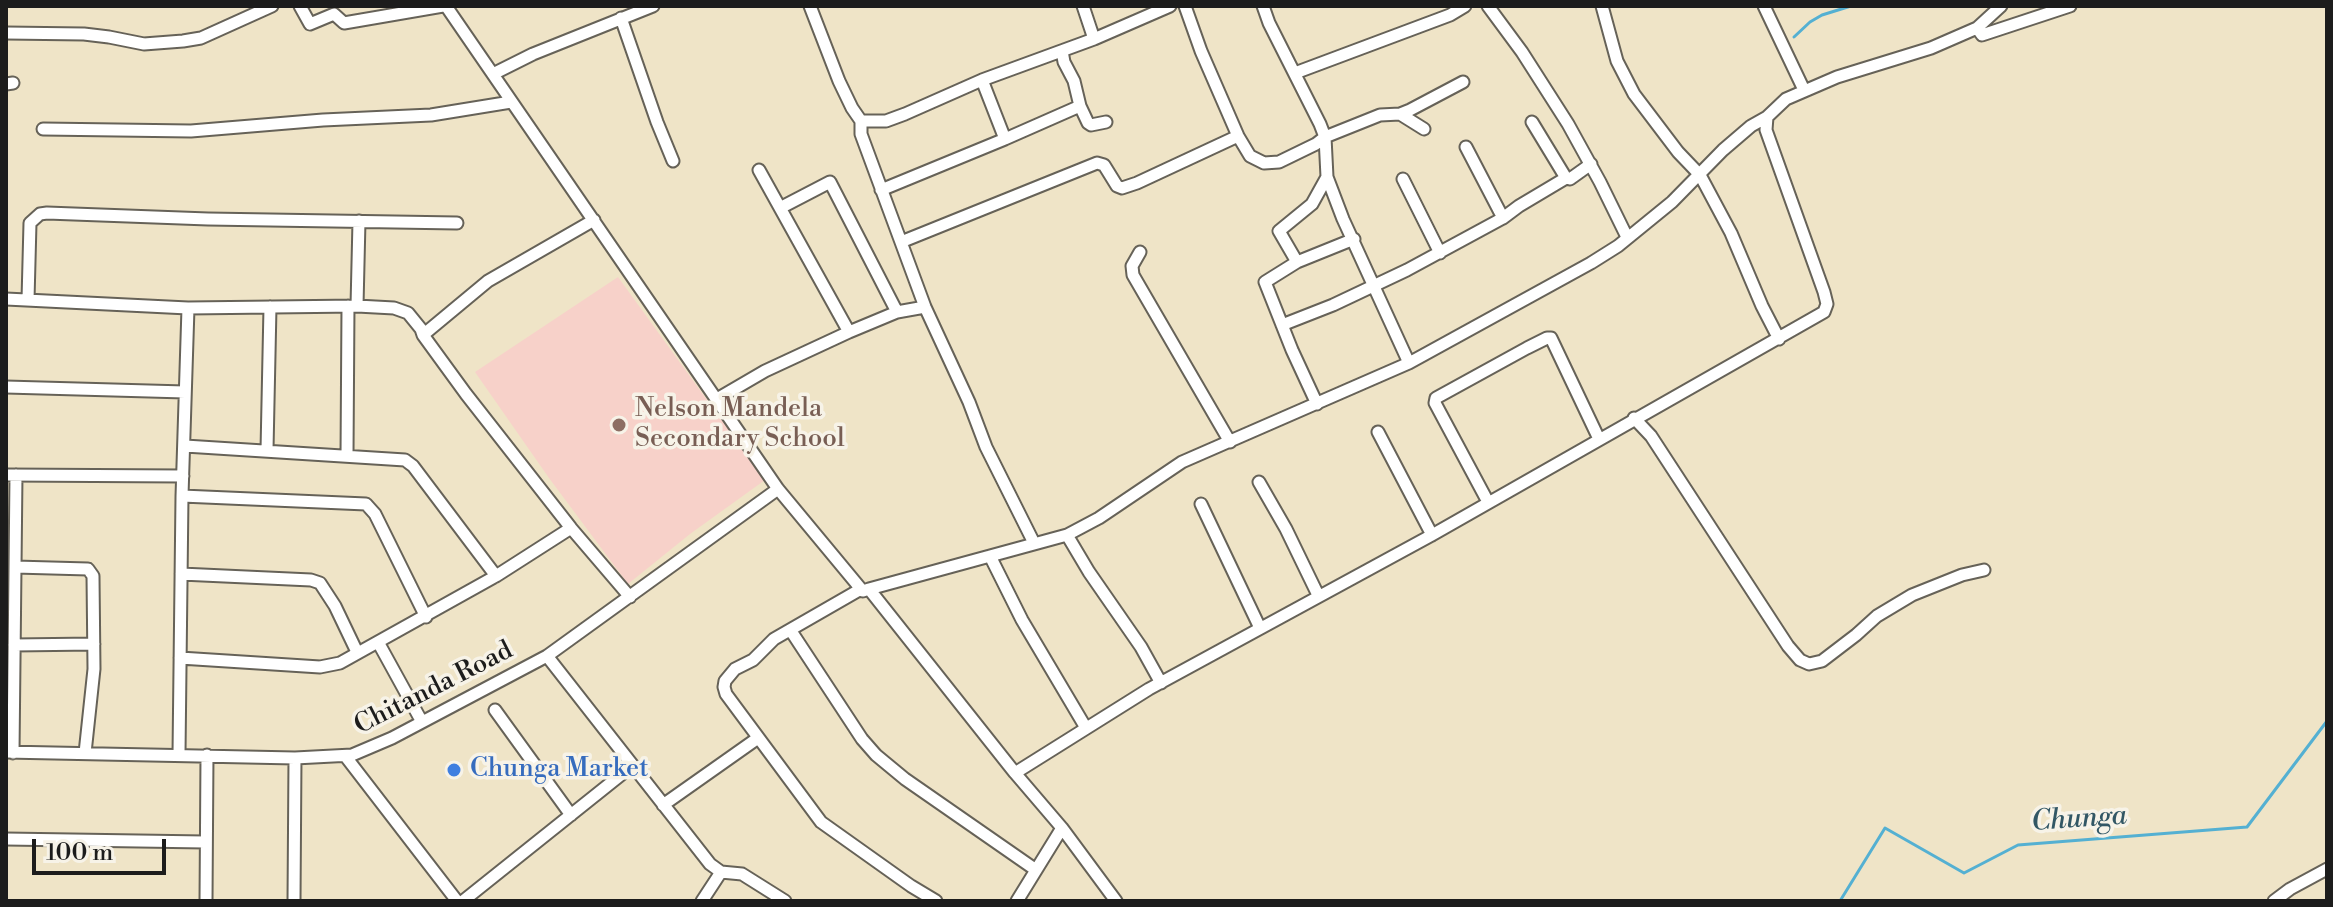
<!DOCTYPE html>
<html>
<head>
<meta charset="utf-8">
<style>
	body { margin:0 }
	#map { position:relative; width:2333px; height:907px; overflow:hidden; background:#efe4c7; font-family:"Libre Bodoni",serif }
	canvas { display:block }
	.frame { position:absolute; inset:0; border:8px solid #1c1c1c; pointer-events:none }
	.scale { position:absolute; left:32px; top:839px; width:134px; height:36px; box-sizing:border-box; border:4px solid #1c1c1c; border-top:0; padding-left:10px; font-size:24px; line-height:28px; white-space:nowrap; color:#1c1c1c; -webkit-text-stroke:6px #f7f3e8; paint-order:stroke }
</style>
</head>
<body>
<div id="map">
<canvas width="2333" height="907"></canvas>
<div class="frame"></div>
<div class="scale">100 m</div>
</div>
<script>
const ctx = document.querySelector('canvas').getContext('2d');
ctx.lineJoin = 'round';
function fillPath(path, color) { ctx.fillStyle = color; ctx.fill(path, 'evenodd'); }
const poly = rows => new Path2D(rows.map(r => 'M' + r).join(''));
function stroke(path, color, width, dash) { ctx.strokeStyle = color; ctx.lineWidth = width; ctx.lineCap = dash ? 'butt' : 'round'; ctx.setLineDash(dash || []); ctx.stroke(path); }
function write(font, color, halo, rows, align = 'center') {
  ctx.font = font + ' "Libre Bodoni",serif'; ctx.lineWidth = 7; ctx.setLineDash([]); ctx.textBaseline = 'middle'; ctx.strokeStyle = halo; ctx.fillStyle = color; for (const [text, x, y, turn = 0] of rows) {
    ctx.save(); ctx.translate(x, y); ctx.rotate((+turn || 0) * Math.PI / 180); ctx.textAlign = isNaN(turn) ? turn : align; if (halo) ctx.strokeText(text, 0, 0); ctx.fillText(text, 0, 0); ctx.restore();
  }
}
const built = poly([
	[618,277,765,480,690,534,628,584,549,478,475,372]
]);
const stream = poly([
	[1794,37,1810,22,1822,15,1851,6],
	[1840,901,1885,828,1964,873,2018,845,2247,827,2327,721]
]);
const minor = poly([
	[300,6,310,24,334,14,344,23,443,6],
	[446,6,778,489,861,589,863,591,869,589,1015,773,1062,828,1116,901],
	[810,6,839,81,852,108,861,121,861,134,925,307,969,402,986,447,1034,543],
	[1083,6,1094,39],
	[1185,6,1201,51,1238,136,1250,156,1264,163,1279,162,1316,144,1325,137,1380,115,1400,114,1410,110,1463,82],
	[1263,6,1269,23,1320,124,1325,137,1327,177,1343,219,1409,363],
	[1488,6,1522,52,1568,124,1600,182,1627,237],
	[1602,6,1617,61,1634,94,1678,152,1700,175,1731,233,1762,306,1779,339],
	[1764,6,1804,90],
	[621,18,657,122,673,161],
	[1977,28,1982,35,2070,6],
	[6,33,84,34,109,37,144,44,183,41,201,38,272,6],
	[1062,51,1064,62,1074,81,1080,106,1088,123,1091,125,1106,122],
	[1295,73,1450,15,1465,6],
	[493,74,533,54,653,6],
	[6,84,13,83],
	[1400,114,1424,129],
	[861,121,886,121,905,114,982,80,1094,39,1170,6],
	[1532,122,1566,178],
	[43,129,191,131,323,120,431,115,511,102],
	[1005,139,1080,106],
	[1466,147,1503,218],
	[759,170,849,332],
	[1403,179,1440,253],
	[881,190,1005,139,982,80],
	[780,208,830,182,897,312],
	[901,242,1097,163,1104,165,1117,186,1122,188,1137,183,1238,136],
	[1140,252,1132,266,1133,275,1230,442],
	[1297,262,1279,231,1312,204,1327,177],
	[6,299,188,308,357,306,394,308,408,313,421,329,423,335,466,394,571,528,630,597],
	[28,300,30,223,40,214,47,213,208,219,457,223],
	[357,306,359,221],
	[1282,325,1333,305,1407,270,1503,218,1519,206,1566,178,1570,179,1591,164],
	[423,335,488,281,594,220],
	[6,387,185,392],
	[717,399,765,371,849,332,897,312,925,307],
	[1317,404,1292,350,1265,282,1297,262,1354,239],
	[1634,418,1651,436,1788,646,1800,660,1809,664,1822,661,1856,635,1877,616,1912,595,1962,575,1984,570],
	[1378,432,1432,535],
	[185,446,405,460,413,466,496,576],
	[267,450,270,307],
	[347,455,348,306],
	[6,475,183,476],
	[1259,482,1286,529,1318,595],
	[182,496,366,504,375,514,426,617],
	[1488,502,1435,403,1436,398,1527,348,1547,338,1551,338,1599,439],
	[1201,504,1260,628],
	[1067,535,1089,572,1141,647,1161,683],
	[990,556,1022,620,1086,728],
	[15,567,88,569,93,576,94,669,85,753],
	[181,574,311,580,320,583,335,606,357,652],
	[861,589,774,639,753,660,735,669,725,681,724,687,726,694,821,822,911,886,936,901],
	[869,589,1067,535,1099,518,1182,462,1409,363,1591,263,1618,246,1672,202,1723,150,1751,126,1767,117,1786,99,1837,77,1931,48,1977,28,2001,6],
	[791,631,862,739,876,755,905,779,1036,870],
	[378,642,422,722],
	[14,645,94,644],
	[547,656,710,864,721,872,702,901],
	[180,658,320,667,340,663,496,576,571,528],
	[495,710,571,815],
	[6,752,295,758,352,755,392,738,547,656,778,489],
	[13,753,16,475],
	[179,754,182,496,188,308],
	[346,757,457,901],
	[1015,773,1149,689,1432,535,1824,312,1827,304,1824,292,1766,130,1767,117],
	[663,805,758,738],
	[6,839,205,842],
	[721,872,742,874,785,901],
	[206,901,207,755],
	[294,901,295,758],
	[463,901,632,766],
	[1017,901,1062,828],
	[2274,901,2290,889,2327,869]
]);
const markers = [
	[619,425,8,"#8d6e63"],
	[454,770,8,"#3f7fe0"]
];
const educationNames = [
	["Nelson Mandela",635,410],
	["Secondary School",635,440]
];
const streetNames = [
	["Chitanda Road",434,689,-27]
];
const shopNames = [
	["Chunga Market",470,770]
];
const waterNames = [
	["Chunga",2079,820,-4]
];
fillPath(built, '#f7d1c9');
stroke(stream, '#54b0d2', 3);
stroke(minor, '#666258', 15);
stroke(minor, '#fff', 11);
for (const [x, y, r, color] of markers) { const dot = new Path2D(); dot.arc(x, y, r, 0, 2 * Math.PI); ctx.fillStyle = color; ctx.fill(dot); stroke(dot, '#f7f3e8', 3); }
write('26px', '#785e54', '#f7f3e8', educationNames, 'left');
write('26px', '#1c1c1c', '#f7f3e8', streetNames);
write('26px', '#366cbe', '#f7f3e8', shopNames, 'left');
write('italic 28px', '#325765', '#f7f3e8', waterNames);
</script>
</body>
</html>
